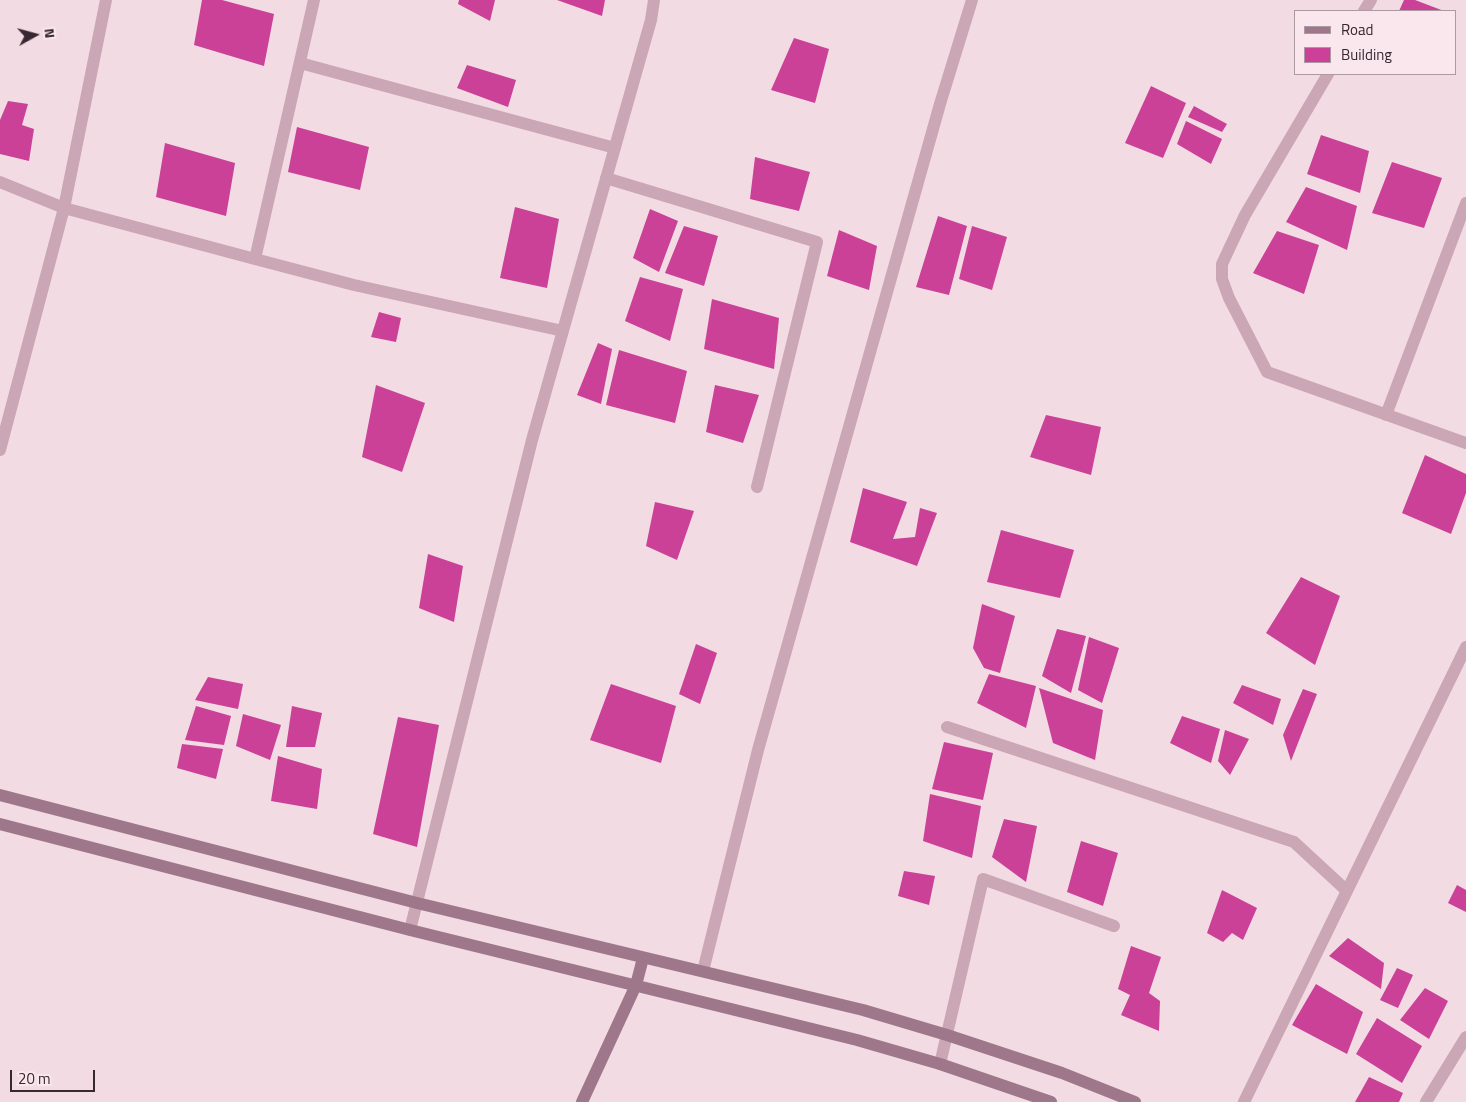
<!DOCTYPE html>
<html>
<head>
<meta charset="utf-8">
<style>
	body { margin:0 }
	#map { position:relative; width:1466px; height:1102px; overflow:hidden; background:#f3dbe3; font-family:"Titillium Web",sans-serif }
	canvas { display:block }
	.legend { position:absolute; left:1294px; top:10px; width:162px; height:65px; box-sizing:border-box; background:#fae7ee; border:1px solid #ac9aa2; margin:0; padding:6px 9px; list-style:none; font-size:15px; color:#372730 }
	.legend li { display:flex; align-items:center; gap:10px; height:25px }
	.legend b { width:25px; border:1px solid #ac9aa2 }
	.north { position:absolute; left:10px; top:10px; width:50px; height:50px; -webkit-text-stroke:4px #fae7ee; paint-order:stroke; rotate:83deg; font-size:14px; font-weight:700; line-height:20px; text-align:center; color:#372730 }
	.north::after { content:''; display:block; margin:auto; width:18px; height:22px; background:#372730; clip-path:polygon(50% 0,100% 100%,50% 72%,0 100%) }
	.scale { position:absolute; left:10px; top:1070px; width:85px; height:22px; box-sizing:border-box; border:2px solid #372730; border-top:0; padding-left:6px; font-size:15px; line-height:18px; white-space:nowrap; color:#372730; -webkit-text-stroke:4px #fae7ee; paint-order:stroke }
</style>
</head>
<body>
<div id="map">
<canvas width="1466" height="1102"></canvas>
<ul class="legend">
<li><b style="height:6px;background:#9f778b"></b>Road</li>
<li><b style="height:14px;background:#ca4197"></b>Building</li>
</ul>
<div class="north">N</div>
<div class="scale">20 m</div>
</div>
<script>
const ctx = document.querySelector('canvas').getContext('2d');
ctx.lineJoin = 'round';
function fillPath(path, color) { ctx.fillStyle = color; ctx.fill(path, 'evenodd'); }
const poly = rows => new Path2D(rows.map(r => 'M' + r).join(''));
function stroke(path, color, width, dash) { ctx.strokeStyle = color; ctx.lineWidth = width; ctx.lineCap = dash ? 'butt' : 'round'; ctx.setLineDash(dash || []); ctx.stroke(path); }
const building = poly([
	[202,0,222,0,274,14,264,66,194,45],
	[459,0,495,0,490,21,458,4],
	[557,0,605,0,602,16],
	[1404,0,1415,0,1444,11,1399,11],
	[794,38,829,49,815,103,771,90],
	[467,65,516,80,508,107,457,88],
	[1151,86,1186,103,1163,158,1125,143],
	[8,101,28,104,22,125,34,129,29,161,0,154,0,120],
	[1194,106,1227,124,1222,132,1188,117],
	[1186,121,1222,139,1211,164,1177,144],
	[297,127,369,147,360,190,288,172],
	[1321,135,1369,151,1360,193,1307,174],
	[165,143,235,163,226,216,156,197],
	[755,157,810,172,799,211,750,199],
	[1392,162,1442,178,1424,228,1372,213],
	[1306,187,1357,206,1347,250,1286,222],
	[515,207,559,219,547,288,500,278],
	[650,209,678,221,659,272,633,258],
	[938,216,967,226,949,295,916,287],
	[684,226,718,236,704,286,665,273],
	[972,226,1007,237,992,290,959,279],
	[839,230,877,246,869,290,827,276],
	[1277,231,1319,245,1304,294,1253,273],
	[640,277,683,289,670,341,625,321],
	[712,299,779,318,774,369,704,349],
	[379,312,401,318,396,342,371,337],
	[598,343,612,349,601,404,577,395],
	[619,350,687,371,675,423,606,405],
	[376,385,425,403,402,472,362,457],
	[715,385,759,395,743,443,706,432],
	[1046,415,1101,427,1091,475,1030,457],
	[1425,455,1466,474,1466,493,1451,534,1402,513],
	[863,488,907,502,893,539,915,537,920,508,937,513,917,566,850,542],
	[655,502,694,511,677,560,646,546],
	[1001,530,1074,550,1060,598,987,582],
	[428,554,463,566,454,622,419,608],
	[1301,577,1340,596,1315,665,1266,633],
	[982,604,1015,616,1000,673,984,668,973,648],
	[1057,629,1086,636,1071,693,1042,676],
	[1089,637,1119,648,1102,703,1078,690],
	[696,644,717,653,700,704,679,694],
	[989,674,1036,686,1026,728,977,703],
	[208,677,243,684,238,709,195,700],
	[611,684,676,706,661,763,590,740],
	[1242,685,1281,699,1273,725,1233,703],
	[1039,688,1103,710,1095,760,1053,743],
	[1303,689,1317,694,1291,761,1283,735],
	[196,706,231,716,224,745,185,740],
	[292,706,322,713,315,747,286,747],
	[243,714,281,725,270,760,236,746],
	[1182,716,1220,729,1211,763,1170,743],
	[398,717,439,725,417,847,373,834],
	[1225,730,1249,739,1230,775,1218,761],
	[944,742,993,753,983,800,932,789],
	[182,744,223,749,216,779,177,768],
	[278,756,322,769,317,809,271,801],
	[930,794,981,806,972,858,923,841],
	[1004,819,1037,826,1026,882,992,857],
	[1081,841,1118,853,1103,906,1067,892],
	[904,871,935,876,929,905,898,896],
	[1457,885,1466,890,1466,912,1448,903],
	[1222,890,1257,908,1243,940,1232,933,1223,942,1207,933],
	[1348,938,1384,963,1381,989,1329,956],
	[1131,946,1161,957,1149,993,1160,1001,1159,1031,1121,1015,1130,995,1118,989],
	[1397,968,1413,975,1398,1008,1380,1000],
	[1316,984,1363,1012,1347,1054,1292,1025],
	[1425,988,1448,1001,1429,1039,1400,1020],
	[1377,1018,1422,1046,1402,1083,1356,1054],
	[1369,1077,1403,1093,1399,1102,1355,1102]
]);
const street = poly([
	[1364,11,1371,0],
	[300,63,615,148],
	[1328,74,1245,215,1222,264,1222,279,1229,298,1267,372,1466,443],
	[606,178,817,242,757,487],
	[0,182,64,208,255,259,354,285,563,331],
	[255,259,314,0],
	[1386,415,1466,203],
	[0,450,64,208,106,0],
	[947,727,1294,842,1347,891],
	[410,930,532,440,651,20,654,0],
	[703,971,758,750,940,104,972,0],
	[940,1064,983,879,1114,926],
	[1244,1102,1466,647],
	[1426,1102,1466,1037]
]);
const secondary = poly([
	[0,795,417,903,863,1010,947,1035,1062,1073,1135,1102],
	[0,824,410,930,857,1040,940,1064,1051,1102],
	[582,1102,636,985,643,958]
]);
fillPath(building, '#ca4197');
stroke(street, '#cba6b5', 12);
stroke(secondary, '#9f778b', 12);
</script>
</body>
</html>
